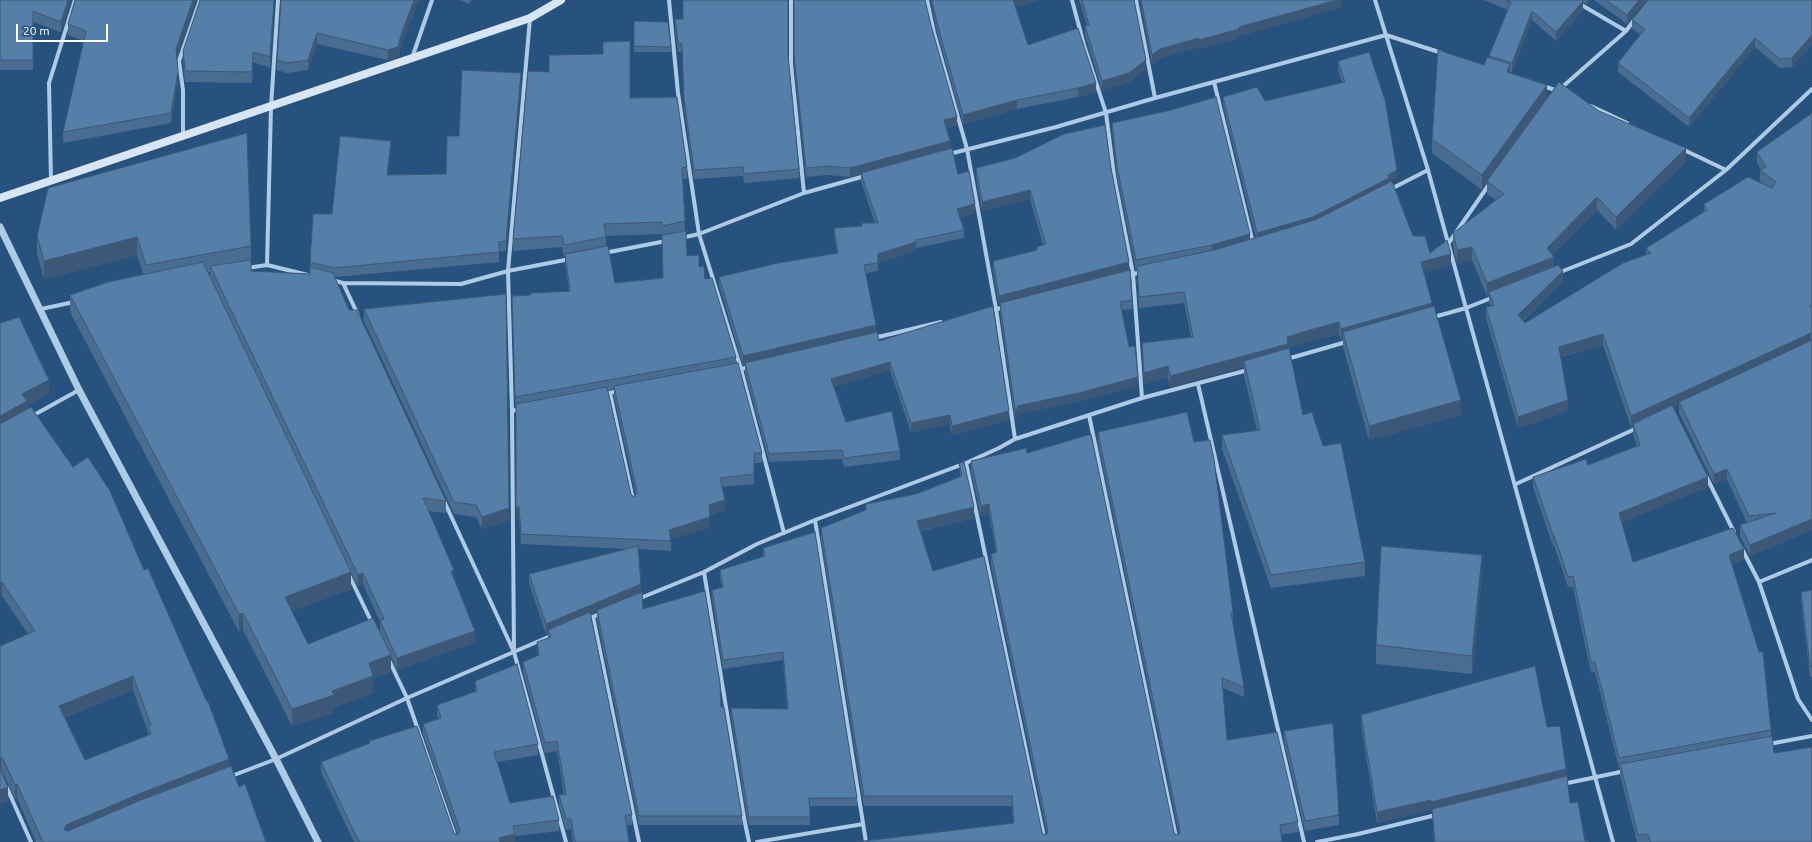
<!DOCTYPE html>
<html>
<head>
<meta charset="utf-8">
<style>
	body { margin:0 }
	#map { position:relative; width:1812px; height:842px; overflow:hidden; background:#28527e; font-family:Ubuntu,sans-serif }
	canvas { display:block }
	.scale { position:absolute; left:16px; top:24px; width:92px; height:18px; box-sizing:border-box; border:2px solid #fff; border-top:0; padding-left:5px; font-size:12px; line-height:14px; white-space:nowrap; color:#fff; -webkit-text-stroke:3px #28527e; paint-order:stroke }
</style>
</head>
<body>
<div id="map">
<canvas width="1812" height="842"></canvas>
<div class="scale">20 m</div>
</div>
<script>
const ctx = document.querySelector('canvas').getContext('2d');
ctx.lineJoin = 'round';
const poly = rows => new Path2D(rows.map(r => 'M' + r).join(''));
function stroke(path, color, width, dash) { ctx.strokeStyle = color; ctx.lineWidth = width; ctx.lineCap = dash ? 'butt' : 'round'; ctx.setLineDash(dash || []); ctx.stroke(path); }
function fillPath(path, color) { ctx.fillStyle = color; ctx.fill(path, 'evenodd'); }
const minor = poly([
	[278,0,271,107,267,265,308,275],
	[669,0,678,93,699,234,741,369,784,533],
	[791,0,791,64,804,193],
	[927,0,934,33,967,149,996,309,1015,439],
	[1072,0,1084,45,1106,113,1114,176,1133,274,1142,398],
	[1136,0,1155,98],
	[1375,0,1428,170,1613,842],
	[1573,0,1626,31],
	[412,58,432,0],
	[1214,82,1253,243],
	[1543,86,1558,91],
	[1561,88,1626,31,1635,19],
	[1591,106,1627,123],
	[183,136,183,90,179,61,200,0],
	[1682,149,1726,170],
	[949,154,1056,127,1155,98,1386,35,1442,53],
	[51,180,49,83,75,0],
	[1389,190,1428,170],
	[681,238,699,234,804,193,865,176],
	[1448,244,1490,183],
	[604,253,666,241],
	[247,268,267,265],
	[1558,273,1631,244,1726,170,1812,89],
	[1126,276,1141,272],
	[332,280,343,283,461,284,508,271,570,259],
	[343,283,358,315],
	[41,309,74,302],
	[989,311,1005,307],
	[1434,317,1466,308,1494,297],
	[874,338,941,322],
	[1287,359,1346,342],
	[736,370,750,367],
	[1198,384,1304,842],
	[610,393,633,500],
	[604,394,619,391],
	[512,411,520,409],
	[1089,415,1177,842],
	[32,416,79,390],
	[966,463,1045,842],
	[1706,476,1734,532],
	[1516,484,1637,428],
	[444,501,514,652,566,842],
	[815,520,866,842],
	[1741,547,1759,582,1798,699,1812,720],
	[704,572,744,818,749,842],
	[349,575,372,623],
	[1759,582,1812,560],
	[638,599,704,572,757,544,815,520,966,463,999,448,1015,439,1142,398,1248,370],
	[593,617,639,842],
	[588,619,602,613],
	[514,652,512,411,508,271,530,18],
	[389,660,407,698,457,842],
	[1769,744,1812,736],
	[229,777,276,759,407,698,553,635],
	[1563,784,1625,771],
	[7,788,31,842],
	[757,842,863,824],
	[1317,842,1358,834,1436,815]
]);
const tertiary = poly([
	[0,227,79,390,276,759,318,842]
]);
const secondary = poly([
	[0,198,530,18,561,0]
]);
const wall = poly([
	[0,0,71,0,61,32,33,22,33,70,0,70],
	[75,0,196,0,177,57,178,81,171,123,63,143,63,132,84,41,68,35,68,24],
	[274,0,270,68,253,62,252,83,185,82,183,61,183,51],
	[281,0,419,0,401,45,398,57,388,60,317,44,308,70,287,73,277,70,277,60],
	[460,0,471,0,469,4],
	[794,0,931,25,957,126,947,128,950,149,958,174,975,213,959,217,964,230,964,238,916,248,916,251,878,263,878,271,866,273,876,332,879,341,1009,420,952,435,950,424,911,432,890,370,834,387,846,422,900,451,900,460,844,467,842,459,769,462,745,372,745,364,743,365,719,285,719,277,837,253,834,237,834,228,862,226,875,223,861,181,861,174,850,177,827,175,806,177,794,64],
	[931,0,1039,0,1016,7,1028,45,1096,92,1078,97,1017,109,963,124,937,32],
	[1079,0,1134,0,1146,69,1129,82,1102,90,1085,35,1085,26,1087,25],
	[1140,0,1342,0,1342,7,1239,36,1239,38,1199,49,1199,47,1160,58,1152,64],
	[1484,0,1591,0,1587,4,1583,2,1583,10,1556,41,1532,20,1512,72,1510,72,1510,73,1547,99,1599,111,1686,161,1616,230,1597,210,1552,255,1554,267,1563,282,1523,321,1525,323,1646,255,1646,248,1704,212,1704,204,1765,185,1760,181,1760,170,1761,170,1757,163,1757,152,1812,113,1812,530,1750,556,1740,536,1740,525,1747,523,1727,479,1714,484,1679,413,1679,405,1673,407,1708,487,1621,522,1633,562,1744,559,1732,564,1771,730,1771,736,1774,753,1812,842,1637,842,1620,775,1620,768,1619,768,1595,672,1591,673,1573,587,1568,587,1554,545,1553,546,1533,487,1533,477,1588,465,1637,446,1633,434,1633,426,1631,427,1603,345,1561,357,1568,411,1518,428,1486,318,1486,307,1491,306,1489,303,1489,295,1487,296,1472,260,1457,264,1453,246,1453,233,1496,200,1487,194,1487,182,1482,190,1432,153,1432,139,1484,65,1489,58,1489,56,1508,10],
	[1594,0,1647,0,1627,24],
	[1812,0,1812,44,1792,67,1780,68,1755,47,1689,127,1618,72,1618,63,1640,34,1632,29,1632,20],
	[675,19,683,19,788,55,799,169,799,178,744,183,743,176,694,179,684,108,682,52,678,52,675,27],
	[634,21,671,47,671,52,634,52],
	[1338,61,1397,178,1390,182,1413,236,1430,253,1451,265,1424,272,1432,307,1461,415,1369,440,1343,347,1343,339,1341,340,1339,334,1310,341,1288,348,1303,415,1323,446,1365,562,1365,576,1271,588,1222,449,1222,435,1257,431,1244,375,1244,367,1170,387,1168,377,1144,384,1142,354,1142,343,1191,337,1184,303,1139,308,1137,270,1136,270,1117,175,1112,132,1112,123,1250,239,1256,238,1223,105,1223,97,1265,101,1342,83,1338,69],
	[521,83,506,251,499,252,499,262,335,277,349,310,446,501,446,513,428,511,454,578,475,642,397,670,391,656,391,672,373,678,373,693,334,707,334,713,292,726,243,630,239,632,70,312,70,295,143,274,137,255,44,279,37,254,37,236,48,188,251,246,251,271,310,274,310,262,332,214,391,150,388,175,446,174,459,136],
	[208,272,210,272,210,277],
	[351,573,358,586,363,584,380,622,380,631,308,644,292,611,351,589],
	[630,98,687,167,687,179,682,179,685,231,687,256,699,267,705,279,736,357,736,363,762,453,762,463,754,463,754,484,722,487,725,510,710,515,710,527,671,539,671,551,638,549,641,592,643,609,721,707,742,816,742,825,639,825,597,619,597,612,591,615,632,815,632,825,627,825,629,842,573,842,571,829,566,830,559,805,559,795,564,794,557,751,545,753,523,672,523,662,538,656,537,642,548,638,548,633,546,634,529,583,529,574,627,549,521,544,519,517,516,518,516,414,512,306,569,291,565,264,565,256,564,257,562,247,513,251,513,239],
	[662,234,663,278,615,283,606,246,606,236],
	[614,389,614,396,636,495,634,497,631,494,608,390],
	[976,168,1111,168,1129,270,1132,300,1132,309,1122,310,1129,347,1138,386,1079,401,1018,414,1018,417,1015,418,1000,312,1000,304,999,305,993,270,993,261,1037,250,1037,247,1043,245,1030,199,982,211,976,177],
	[364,309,509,520,482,529,476,517,454,514,364,321],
	[0,323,49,394,27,405,27,409,144,570,229,767,266,842,36,842,17,798,15,799,3,773,1,771,8,801,0,804,0,646,28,634,2,596],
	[133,690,148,732,148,735,85,760,65,717],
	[1098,432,1233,613,1233,622,1244,687,1244,697,1223,688,1227,740,1298,822,1298,832,1281,835,856,842,1013,823,1012,806,864,806,821,538,821,528,866,510,866,504,916,494,960,477,959,463,974,518,920,531,933,571,1042,832,1044,835,1047,834,991,564,991,554,996,552,989,514,981,516,971,471,971,461,1027,453,1174,832,1176,835,1179,834,1098,442],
	[763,548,857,798,857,806,810,806,810,825,749,825,747,817,731,716,731,708,787,709,783,660,723,669,712,599,712,590,722,587,720,579,720,570,763,557],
	[1482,573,1472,674,1376,664,1376,645],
	[1812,590,1812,677,1810,677,1801,602,1801,592],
	[475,681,538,744,538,755,497,762,510,803,559,820,559,831,515,836,515,842,354,842,321,772,321,762,369,743,369,741,454,833,458,835,423,734,423,724,438,719,437,715,437,705,475,692],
	[1361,715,1547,727,1566,776,1570,803,1585,841,1589,842,1434,842,1432,812,1431,812,1431,810,1377,823,1361,725],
	[1284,731,1339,815,1339,825,1305,831,1284,741]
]);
const shadedWall = poly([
	[68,0,71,0,61,32,61,22],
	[193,0,196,0,176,60,176,49],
	[274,0,270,68,270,57],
	[414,0,419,0,401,45,398,57,388,60,388,50,401,35],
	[1013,0,1039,0,1013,8],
	[1337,0,1342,0,1342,7,1239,36,1239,38,1199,49,1199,40,1239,27],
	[1587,0,1591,0,1587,4],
	[1639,0,1647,0,1627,24,1627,15],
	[1583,1,1583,10,1556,41,1556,32],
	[1532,11,1532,20,1512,72,1512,63],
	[317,33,317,44,308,70,308,60],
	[1812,35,1812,44,1792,67,1792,58],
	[1199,38,1199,47,1160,58,1152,64,1152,55,1160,49],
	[1755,38,1755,47,1689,127,1689,118],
	[1146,60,1146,69,1129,82,1102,90,1102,81],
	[1510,64,1510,79,1507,72],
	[178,71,178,81,171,123,171,113],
	[521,73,521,83,506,251,506,241],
	[1096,83,1096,92,1078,97,1078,88],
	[1547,85,1547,100,1487,181,1487,182,1482,190,1482,175],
	[1017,100,1017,109,963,124,963,115],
	[957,117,957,126,944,129,944,120],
	[391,141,391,150,387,185,387,175],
	[950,141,950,150,850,177,850,168],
	[1686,148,1686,161,1616,230,1616,217],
	[1397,170,1397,178,1313,225,1257,241,1257,233,1388,175],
	[1030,190,1030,199,982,211,982,202],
	[1597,197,1597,210,1549,259,1554,257,1554,270,1489,292,1489,295,1487,296,1487,283,1547,248],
	[975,204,975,213,957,217,957,209],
	[1250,234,1250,243,1212,255,1212,245],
	[137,237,137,255,44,279,44,261],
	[916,242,916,251,878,263,878,254],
	[1472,247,1472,260,1457,264,1457,250],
	[1451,254,1451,265,1421,273,1421,262],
	[1129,262,1129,271,999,305,999,296],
	[1563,271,1563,282,1518,325,1518,315],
	[1432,303,1432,314,1343,332,1343,339,1341,340,1341,329],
	[1339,322,1339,334,1310,341,1288,348,1288,355,1244,361,1244,367,1170,387,1170,376,1287,337,1310,330],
	[876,325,876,334,745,363,745,364,743,365,743,356],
	[1811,333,1811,344,1679,402,1679,405,1634,426,1633,424,1633,426,1631,427,1631,416],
	[1603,334,1603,345,1559,357,1559,347],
	[890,362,890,370,831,388,831,379],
	[1168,366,1168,377,1144,384,1144,373],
	[1138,377,1138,386,1079,401,1018,414,1018,417,1015,418,1015,409,1017,406],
	[49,380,49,394,27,405,27,415,0,430,0,416,22,394],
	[1461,400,1461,415,1369,440,1369,426],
	[1568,400,1568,411,1518,428,1518,417],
	[1009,411,1009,420,952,435,952,426],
	[950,415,950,424,911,432,911,423],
	[1727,469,1727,479,1714,484,1714,474],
	[1708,477,1708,487,1619,524,1619,513],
	[725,500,725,510,709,515,709,505],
	[989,504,989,514,981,516,981,506],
	[519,507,519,517,516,518,516,508],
	[974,507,974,518,917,531,917,521],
	[509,508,509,520,482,529,482,517],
	[710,517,710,527,669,540,669,530],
	[1812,519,1812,530,1750,556,1750,545],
	[1553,535,1554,535,1554,545,1553,546],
	[1744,549,1744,559,1729,565,1729,555],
	[1482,555,1482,573,1472,674,1472,656],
	[454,570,454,582,451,571],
	[351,572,351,589,285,614,285,597],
	[363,573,363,584,358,586,358,575],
	[2,582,2,596,0,597,0,583],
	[641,584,641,594,597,610,597,612,549,632,548,630,548,633,546,634,546,624],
	[243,613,243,630,239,632,239,614],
	[475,631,475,642,397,670,397,658],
	[391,655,391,672,373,678,373,693,334,707,334,713,292,726,292,709,332,691,369,663],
	[133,676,133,690,59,719,59,706],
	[0,757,1,757,1,771,0,771],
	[229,759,229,773,65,842,64,830,66,825,139,794],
	[1566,769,1566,780,1432,809,1432,812,1431,812,1431,802],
	[17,784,17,798,15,799,15,785],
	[8,787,8,801,0,804,0,790],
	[1431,800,1431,810,1377,823,1377,812],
	[515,834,515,842,499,842,499,838]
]);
const building = poly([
	[0,0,68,0,61,22,33,11,33,60,0,60,0,0],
	[75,0,193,0,176,49,178,71,171,113,63,132,86,31,68,24,75,0],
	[200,0,274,0,270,57,253,52,252,72,185,71,183,51,200,0],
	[281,0,414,0,401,35,398,47,388,50,317,33,308,60,287,63,277,60,281,0],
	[683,0,788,0,788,55,799,169,744,174,743,167,694,170,684,99,682,44,678,43,675,19,683,19,683,0],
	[794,0,925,0,931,25,957,117,944,120,950,141,850,168,827,166,806,168,794,55,794,0],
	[932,0,1013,0,1028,45,1078,28,1096,83,1078,88,1017,100,963,115,937,23,932,0],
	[1082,0,1134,0,1146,60,1129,73,1102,81,1085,26,1089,25,1082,0],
	[1141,0,1337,0,1239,27,1239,29,1199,40,1199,38,1160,49,1152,55,1141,0],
	[1506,0,1582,0,1583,1,1556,32,1532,11,1512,63,1489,56,1511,2,1506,0],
	[1606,0,1639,0,1627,15,1606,0],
	[1648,0,1812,0,1812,35,1792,58,1780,59,1755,38,1689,118,1618,63,1645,29,1632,20,1648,0],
	[634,21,668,22,671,47,634,46,634,21],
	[630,41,630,98,677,97,687,167,682,168,685,221,662,226,662,222,604,224,606,237,564,245,562,236,513,239,528,71,549,72,549,55,603,54,603,42,630,41],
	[1438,50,1484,65,1487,57,1510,64,1507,72,1547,85,1482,175,1432,139,1438,50],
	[1369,52,1385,100,1397,170,1388,175,1389,178,1313,217,1257,233,1223,97,1257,87,1265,101,1345,82,1338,61,1369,52],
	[462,70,521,73,506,241,499,242,499,252,334,268,310,262,313,214,332,214,340,136,391,141,387,175,446,174,447,136,459,136,462,70],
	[1559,82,1599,111,1686,148,1616,217,1597,197,1547,248,1554,257,1487,283,1472,247,1457,250,1453,233,1504,194,1487,181,1559,82],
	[1216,97,1250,234,1212,245,1136,260,1117,166,1112,123,1171,110,1216,97],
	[1812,113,1812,304,1810,306,1812,309,1812,334,1811,333,1631,416,1603,334,1559,347,1568,400,1518,417,1486,307,1494,305,1489,292,1558,265,1563,271,1518,315,1525,323,1623,263,1651,253,1646,248,1707,210,1704,204,1748,177,1772,188,1776,182,1760,170,1766,167,1757,152,1812,113],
	[1105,125,1111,168,1129,262,999,296,993,261,1037,250,1037,247,1046,244,1030,190,982,202,976,168,1015,158,1064,134,1105,125],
	[247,133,251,246,146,265,137,237,44,261,37,236,48,188,247,133],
	[952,148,958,174,969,171,975,204,957,209,964,230,916,240,916,242,878,254,878,263,864,265,876,325,743,356,719,277,778,263,838,253,834,228,862,226,862,223,878,223,861,173,952,148],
	[1392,181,1413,236,1425,236,1430,253,1447,240,1451,254,1421,262,1432,303,1341,329,1339,322,1310,330,1287,337,1288,344,1170,376,1168,366,1144,373,1142,343,1193,337,1184,292,1139,297,1137,266,1214,250,1315,220,1392,181],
	[686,231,687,256,699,255,699,267,704,266,705,279,712,278,736,357,515,397,512,296,531,295,531,293,570,291,565,254,608,246,615,283,663,278,662,235,686,231],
	[251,260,251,271,310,274,310,267,333,273,349,310,357,310,446,501,423,498,454,570,451,571,475,631,397,658,380,621,384,619,363,573,358,575,210,266,251,260],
	[203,262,351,572,285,597,308,644,373,618,391,655,369,663,373,676,332,691,334,695,292,709,243,613,239,614,70,295,108,282,203,262],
	[1130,270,1132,300,1120,302,1129,347,1135,346,1138,377,1079,393,1017,406,1018,409,1015,409,1000,303,1130,270],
	[506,294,509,508,482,517,476,505,454,502,364,309,506,294],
	[993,306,1009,411,952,426,950,415,911,423,890,362,831,379,846,422,892,411,900,451,844,458,842,450,769,454,745,363,877,332,879,341,993,306],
	[1434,306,1461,400,1369,426,1343,332,1434,306],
	[19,317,49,380,22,394,27,401,0,416,0,323,19,317],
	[1812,340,1812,519,1750,545,1740,525,1776,513,1749,516,1727,469,1714,474,1679,402,1812,340],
	[1289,348,1303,415,1312,412,1323,446,1341,443,1365,562,1271,575,1222,435,1260,430,1244,361,1289,348],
	[738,363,762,453,754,453,754,474,720,478,725,500,709,505,710,517,669,530,671,541,521,534,519,507,516,508,516,404,607,387,631,494,634,497,637,492,614,386,738,363],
	[1672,405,1708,477,1619,513,1633,562,1733,528,1744,549,1729,555,1759,652,1763,652,1771,730,1619,758,1595,662,1591,662,1573,576,1568,577,1554,535,1553,535,1533,477,1586,459,1588,465,1640,445,1633,424,1672,405],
	[31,407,73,467,88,457,110,491,144,570,148,568,207,702,208,701,229,759,139,794,66,825,64,830,68,831,141,800,231,766,239,787,245,784,266,842,43,842,17,784,15,785,3,759,1,757,0,757,0,646,35,631,2,582,0,583,0,423,2,423,31,407],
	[133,676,151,725,148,726,151,734,85,760,59,706,133,676],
	[1187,412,1194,442,1210,440,1214,459,1233,613,1231,613,1244,687,1222,678,1227,740,1277,732,1298,822,1280,825,1282,842,856,842,1014,823,1012,796,864,796,821,528,866,510,866,504,916,494,962,476,959,463,964,462,974,507,917,521,933,571,984,556,1042,832,1044,835,1047,834,1048,831,991,554,997,552,989,504,981,506,971,461,1026,448,1027,453,1091,434,1174,832,1176,835,1179,834,1180,831,1098,432,1187,412],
	[815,532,857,798,809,798,810,817,749,817,731,708,788,709,783,652,723,660,712,590,723,587,720,570,765,556,763,548,815,532],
	[638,546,641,584,546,624,529,574,638,546],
	[1381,546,1482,555,1472,656,1376,645,1381,546],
	[1812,590,1812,666,1810,666,1801,592,1812,590],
	[705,591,720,683,721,707,724,707,742,816,639,816,597,610,642,592,643,609,705,591],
	[590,612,632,815,625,815,629,842,575,842,571,819,566,819,559,795,566,794,557,741,545,743,523,662,539,655,537,642,551,637,548,630,590,612],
	[517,664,538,744,494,752,510,803,553,796,559,820,513,826,515,834,499,838,500,842,359,842,321,762,370,743,369,741,417,726,454,833,458,835,460,830,423,724,441,718,437,705,477,691,475,681,517,664],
	[1535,666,1547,727,1560,726,1566,769,1431,802,1431,800,1377,812,1361,715,1535,666],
	[1333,723,1339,815,1305,821,1284,731,1333,723],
	[1772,736,1774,753,1812,747,1812,842,1650,842,1648,834,1638,835,1620,764,1772,736],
	[0,768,8,787,0,790,0,768],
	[1567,776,1570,803,1578,802,1585,841,1589,841,1589,842,1435,842,1432,809,1567,776]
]);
stroke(minor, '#aecae5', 4);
stroke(tertiary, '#aecae5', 7);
stroke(secondary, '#d7e5f5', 8);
fillPath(wall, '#496c90');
fillPath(shadedWall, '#3c5876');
fillPath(building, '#557ea8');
stroke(building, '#3c5876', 1);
</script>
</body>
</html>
